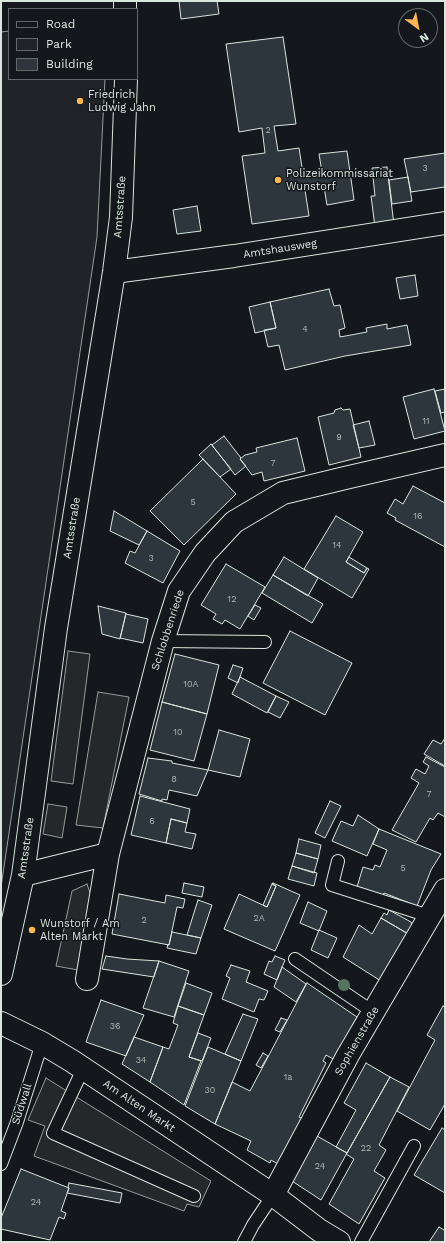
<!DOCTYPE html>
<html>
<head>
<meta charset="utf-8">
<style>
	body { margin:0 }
	#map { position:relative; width:446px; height:1243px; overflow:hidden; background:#14181c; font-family:"Work Sans",sans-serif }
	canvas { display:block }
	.frame { position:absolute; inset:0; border:2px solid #d8e6dc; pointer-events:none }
	.legend { position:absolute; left:8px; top:8px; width:130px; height:72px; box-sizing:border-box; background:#14181c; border:1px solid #626a69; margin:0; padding:5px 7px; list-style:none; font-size:12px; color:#d8e6dc }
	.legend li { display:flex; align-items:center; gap:8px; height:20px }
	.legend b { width:20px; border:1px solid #626a69 }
	.north { position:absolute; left:398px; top:8px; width:40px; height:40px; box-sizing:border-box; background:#14181c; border:1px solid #626a69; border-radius:50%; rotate:148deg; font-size:11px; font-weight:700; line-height:16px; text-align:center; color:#d8e6dc }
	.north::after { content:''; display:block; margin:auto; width:14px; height:18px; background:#ffb74d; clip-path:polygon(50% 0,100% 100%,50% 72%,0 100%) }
</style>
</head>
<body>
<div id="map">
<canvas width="446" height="1243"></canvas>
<div class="frame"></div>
<ul class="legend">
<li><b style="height:5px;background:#14181c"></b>Road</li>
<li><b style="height:11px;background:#202428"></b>Park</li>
<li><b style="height:11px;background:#2c363c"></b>Building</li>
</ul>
<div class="north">N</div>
</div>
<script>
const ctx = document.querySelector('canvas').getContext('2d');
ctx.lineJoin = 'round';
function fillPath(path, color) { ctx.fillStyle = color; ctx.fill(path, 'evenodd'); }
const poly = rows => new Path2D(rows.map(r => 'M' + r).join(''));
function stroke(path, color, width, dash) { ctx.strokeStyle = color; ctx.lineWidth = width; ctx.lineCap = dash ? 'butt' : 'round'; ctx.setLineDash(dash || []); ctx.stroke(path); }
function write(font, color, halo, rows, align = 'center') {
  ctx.font = font + ' "Work Sans",sans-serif'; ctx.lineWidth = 3; ctx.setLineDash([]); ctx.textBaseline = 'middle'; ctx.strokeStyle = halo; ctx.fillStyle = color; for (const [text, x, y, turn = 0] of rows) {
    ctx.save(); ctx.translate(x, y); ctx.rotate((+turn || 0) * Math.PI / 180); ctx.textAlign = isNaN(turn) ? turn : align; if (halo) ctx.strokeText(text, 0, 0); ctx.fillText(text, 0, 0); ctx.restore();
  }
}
const green = poly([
	[9,31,9,79,105,79,97,237,1,887,1,32,9,31]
]);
const parking = poly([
	[68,651,90,654,73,784,51,781,68,651],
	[98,692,129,697,103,828,76,825,98,692],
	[48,804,67,807,62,838,43,834,48,804],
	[87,884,92,899,78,970,56,966,72,891,87,884],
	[46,1078,211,1181,199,1207,187,1204,184,1211,34,1156,45,1126,28,1120,46,1078]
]);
const building = poly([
	[179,1,217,1,219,14,181,19,179,1],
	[283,37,296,124,274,126,278,151,299,148,303,174,322,172,319,154,347,151,354,200,327,205,324,187,305,190,309,216,252,224,242,156,265,153,262,128,239,132,226,44,283,37],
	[445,153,445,187,411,192,404,159,445,153],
	[387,167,394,225,375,227,371,196,375,196,372,168,387,167],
	[408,177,412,201,392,204,389,180,408,177],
	[197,206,201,231,177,234,173,210,197,206],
	[415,275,418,296,400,299,396,278,415,275],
	[329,289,334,306,340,305,345,328,339,330,340,337,367,332,366,328,387,324,387,329,407,325,411,345,345,356,285,370,279,345,268,347,264,330,276,328,270,302,329,289],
	[270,302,276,328,255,333,249,307,270,302],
	[434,389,445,431,414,439,403,397,434,389],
	[445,389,445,412,441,413,435,391,445,389],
	[341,408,343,410,350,409,361,457,329,465,318,417,334,413,335,410,341,408],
	[369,421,375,445,359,448,353,425,369,421],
	[224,436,241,458,240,459,246,466,235,475,212,445,224,436],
	[297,438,305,471,264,481,262,472,252,475,240,459,245,455,257,452,256,448,297,438],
	[211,444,231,469,220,477,199,455,211,444],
	[203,459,236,494,184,545,150,511,203,459],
	[413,486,445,503,445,547,395,520,396,518,387,513,395,499,403,504,413,486],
	[114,511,147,531,139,545,110,531,114,511],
	[336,516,363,532,346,562,364,573,367,568,369,569,352,598,304,569,336,516],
	[147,531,180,551,163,583,125,563,130,551,135,553,147,531],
	[284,557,318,578,308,596,273,575,284,557],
	[349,557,367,568,364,573,346,562,349,557],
	[226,564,265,587,240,629,225,620,222,624,213,619,216,614,201,605,226,564],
	[273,575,323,604,312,623,262,593,273,575],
	[255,605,261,608,254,620,248,616,255,605],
	[98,606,126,613,120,639,102,634,98,606],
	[126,614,148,619,143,643,120,638,126,614],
	[290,631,352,663,325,715,263,683,290,631],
	[175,654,219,665,207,714,162,702,175,654],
	[233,665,243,668,238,683,228,678,233,665],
	[240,677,276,696,267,713,232,694,240,677],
	[276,696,289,702,280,718,268,712,276,696],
	[162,702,207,714,194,761,150,750,162,702],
	[219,730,250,739,240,777,208,770,219,730],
	[445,738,445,766,424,754,433,740,441,744,445,738],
	[426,757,445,767,445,817,438,813,433,820,430,818,416,842,392,830,419,783,411,778,416,769,425,774,429,766,423,762,426,757],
	[148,758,172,761,172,763,208,770,197,796,169,790,167,800,162,799,162,801,139,794,148,758],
	[140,796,190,809,187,823,171,819,166,843,131,835,140,796],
	[330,801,341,806,325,838,315,833,330,801],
	[358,815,379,829,367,856,332,841,341,821,353,826,358,815],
	[171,819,187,823,185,832,196,834,192,849,166,843,171,819],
	[379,829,441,854,431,870,417,906,384,893,383,895,357,887,363,867,373,870,375,865,380,867,387,850,373,844,379,829],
	[299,839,321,845,318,859,296,853,299,839],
	[296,853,318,859,314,873,292,866,296,853],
	[292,866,317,873,314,886,288,879,292,866],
	[184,883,204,887,202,897,182,893,184,883],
	[273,883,300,895,275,951,224,929,239,894,267,907,276,886,272,884,273,883],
	[272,884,276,886,267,907,263,905,272,884],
	[119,894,165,903,166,895,185,899,183,908,177,907,169,945,112,934,119,894],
	[198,900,212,905,201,938,187,935,198,900],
	[308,902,327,911,319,931,300,923,308,902],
	[389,910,411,922,413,930,410,935,381,918,384,913,387,915,389,910],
	[381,918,410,935,381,981,343,957,359,925,372,934,381,918],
	[319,930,337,938,328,958,311,950,319,930],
	[172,932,201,938,196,954,167,948,168,944,169,945,172,932],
	[106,956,127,959,159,961,154,977,102,969,106,956],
	[275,956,285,960,277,980,264,974,269,961,272,962,275,956],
	[159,961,189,971,174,1017,143,1008,159,961],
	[231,965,250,971,246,982,268,991,264,1000,259,999,254,1012,222,999,230,978,226,976,231,965],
	[282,967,306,984,296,1002,274,987,282,967],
	[186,983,212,993,204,1015,178,1006,186,983],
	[307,983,357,1017,335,1060,326,1055,323,1061,326,1063,299,1117,310,1123,285,1168,271,1160,270,1163,247,1150,251,1141,215,1124,232,1082,250,1091,307,983],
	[101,1000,144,1015,126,1056,86,1042,101,1000],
	[178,1006,204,1015,189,1057,201,1061,184,1105,150,1082,163,1047,169,1049,178,1025,173,1023,178,1006],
	[443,1006,445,1007,445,1104,430,1130,397,1111,435,1040,427,1035,443,1006],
	[243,1014,258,1019,241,1061,225,1054,243,1014],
	[281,1018,287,1020,280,1032,275,1030,281,1018],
	[198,1033,211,1038,202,1061,189,1057,198,1033],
	[134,1037,163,1047,150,1082,122,1064,134,1037],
	[208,1047,241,1061,215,1124,185,1106,208,1047],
	[263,1053,268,1056,261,1068,256,1065,263,1053],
	[366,1063,390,1077,347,1153,336,1147,356,1110,344,1103,366,1063],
	[390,1077,409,1087,379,1145,386,1150,374,1171,385,1178,359,1224,329,1204,354,1159,346,1154,347,1153,390,1077],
	[442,1128,445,1130,445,1193,414,1175,442,1128],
	[317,1136,347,1153,321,1200,292,1181,317,1136],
	[21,1169,69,1188,61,1211,66,1213,64,1219,59,1217,50,1240,1,1229,1,1218,21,1169],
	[69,1183,122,1193,120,1203,67,1193,69,1188,68,1187,69,1183],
	[439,1227,444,1230,445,1228,445,1242,429,1242,439,1227]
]);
const service = poly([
	[163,641,265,642],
	[338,861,332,885,429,916],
	[295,959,373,1012],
	[83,1069,53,1133,194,1196],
	[1,1164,17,1122,42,1043],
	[244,1242,253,1225,273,1195],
	[361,1242,414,1146]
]);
const minor = poly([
	[125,1,125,9],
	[114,272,234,256,445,223],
	[23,875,108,854],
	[1,974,23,875,56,628,114,272,121,217,126,79],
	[87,979,108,854,163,641,179,591,205,553,234,522,283,493,345,478,445,455],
	[1,1023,42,1043,72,1061,273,1195,319,1230,339,1242],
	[273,1195,348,1055,445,890]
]);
const trees = [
	[344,985]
];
const markers = [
	[80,101,4,"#ffb74d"],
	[278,180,4,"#ffb74d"],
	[32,930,4,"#ffb74d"]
];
const numberNames = [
	["2",268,130],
	["3",425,168],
	["4",305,329],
	["11",426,421],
	["9",339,437],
	["7",273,463],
	["5",193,502],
	["16",418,516],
	["14",337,545],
	["3",151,558],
	["12",232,599],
	["10A",191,684],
	["10",178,732],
	["8",174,779],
	["7",429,794],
	["6",152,821],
	["5",403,868],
	["2A",259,918],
	["2",144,920],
	["36",115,1026],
	["34",141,1060],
	["1a",288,1077],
	["30",210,1090],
	["22",366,1148],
	["24",320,1166],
	["24",36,1202]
];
const poiNames = [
	["Friedrich",88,95],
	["Ludwig Jahn",88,108],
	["Polizeikommissariat",286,174],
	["Wunstorf",286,187],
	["Wunstorf / Am",40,924],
	["Alten Markt",40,937]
];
const streetNames = [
	["Amtsstraße",120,207,-86],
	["Amtshausweg",280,249,-9],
	["Amtsstraße",72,528,-81],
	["Schlobbenriede",168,630,-72],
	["Amtsstraße",26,848,-82],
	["Sophienstraße",357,1041,-60],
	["Südwall",22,1104,-72],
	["Am Alten Markt",139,1106,34]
];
fillPath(green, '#202428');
stroke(green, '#939e99', 1);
fillPath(parking, '#24282b');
stroke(parking, '#939e99', 1);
fillPath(building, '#2c363c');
stroke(building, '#d8e6dc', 1);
stroke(service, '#d8e6dc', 14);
stroke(minor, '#d8e6dc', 24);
stroke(service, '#14181c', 12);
stroke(minor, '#14181c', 22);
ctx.fillStyle = '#55745f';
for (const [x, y] of trees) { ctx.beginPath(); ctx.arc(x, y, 6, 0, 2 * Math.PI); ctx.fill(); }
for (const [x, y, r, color] of markers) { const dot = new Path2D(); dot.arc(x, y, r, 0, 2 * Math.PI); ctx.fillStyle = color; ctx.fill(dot); stroke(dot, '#14181c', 1.5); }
write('9px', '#adbab4', null, numberNames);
write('11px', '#d8e6dc', '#14181c', poiNames, 'left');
write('11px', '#d8e6dc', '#14181c', streetNames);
</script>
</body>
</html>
